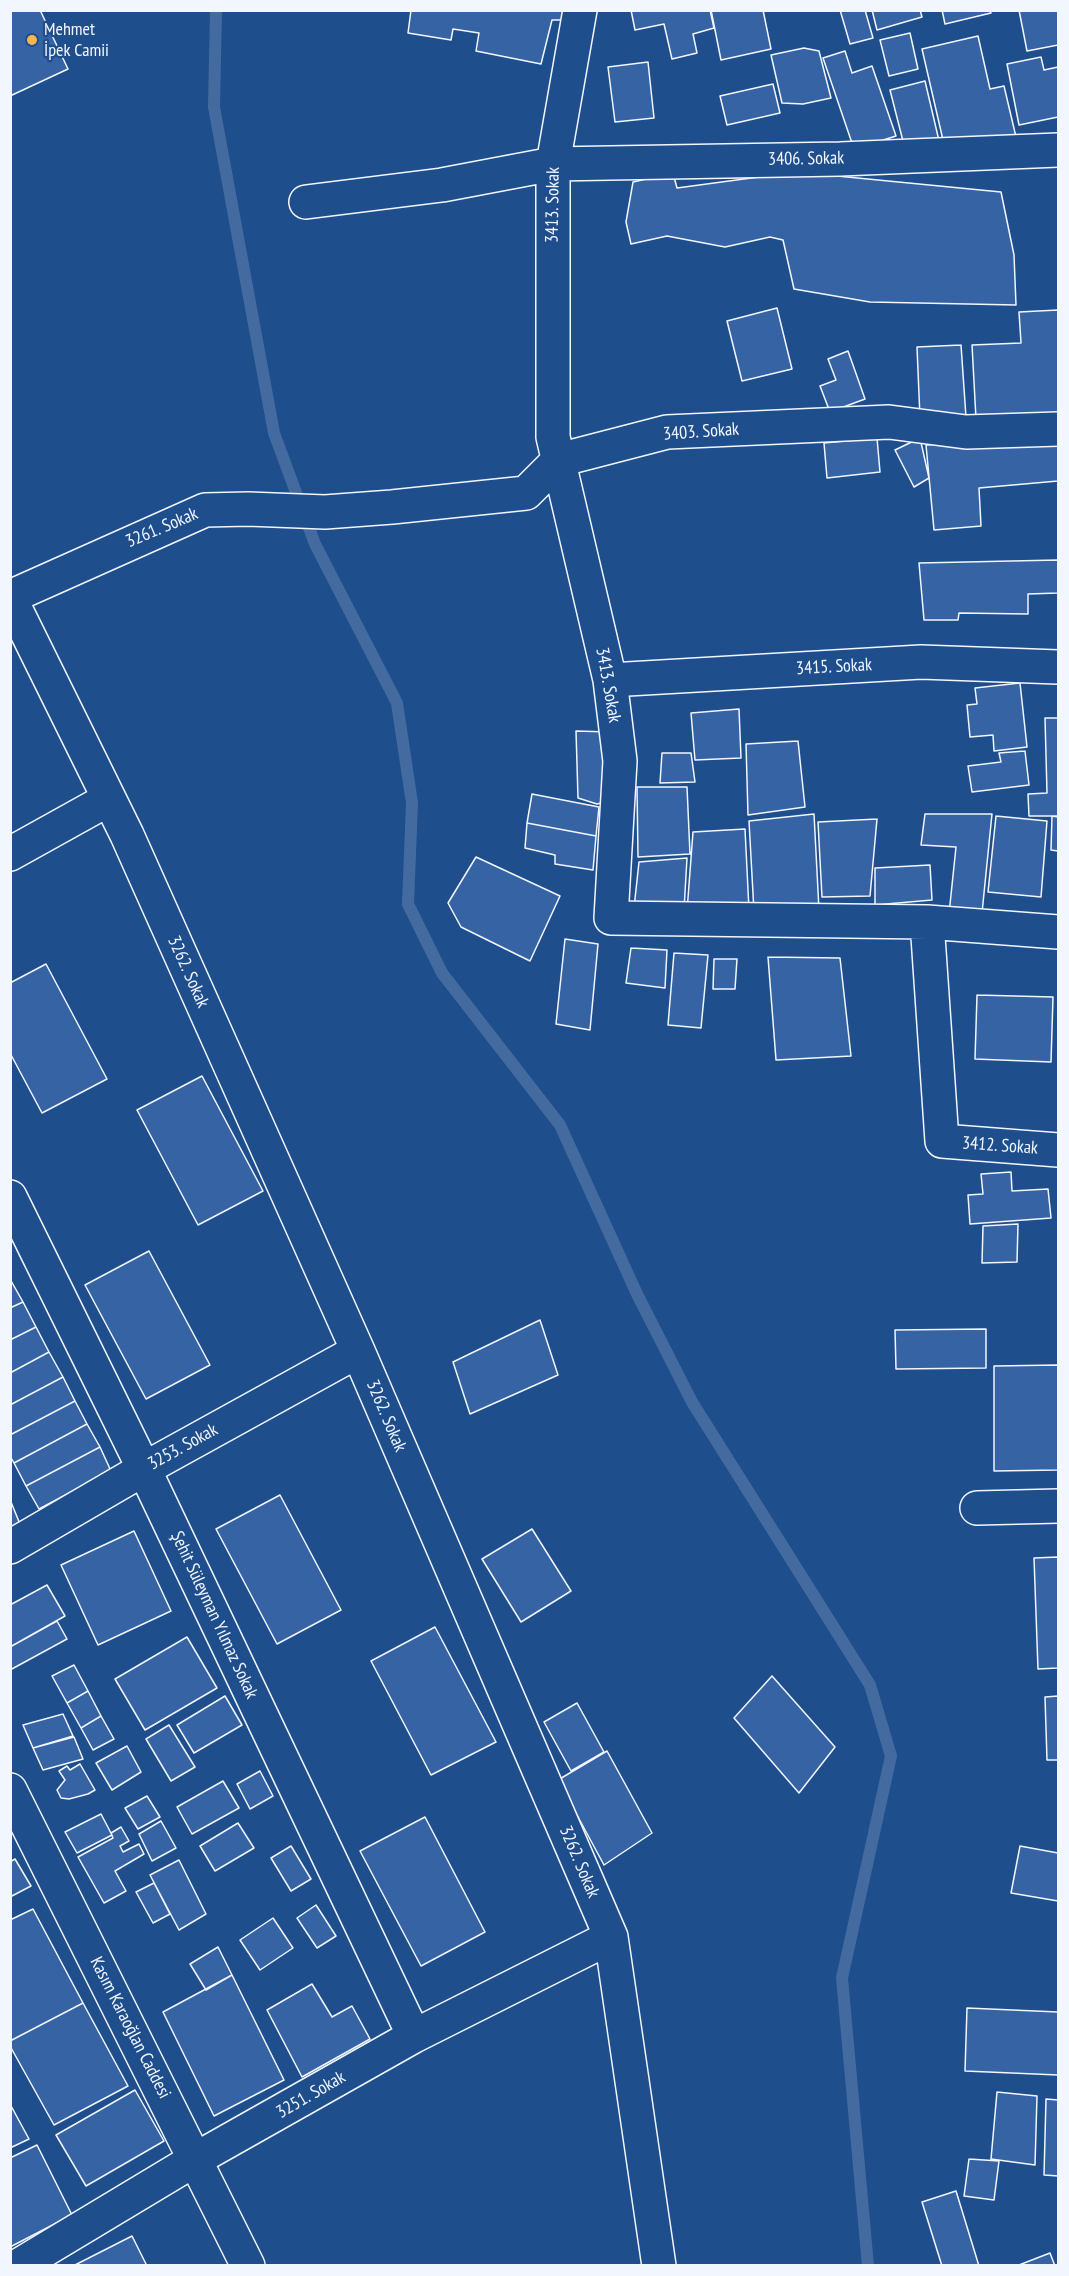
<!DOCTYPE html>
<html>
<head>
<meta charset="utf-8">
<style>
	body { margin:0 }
	#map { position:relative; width:1069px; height:2276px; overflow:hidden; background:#1f4e8c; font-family:"PT Sans Narrow",sans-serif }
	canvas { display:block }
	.frame { position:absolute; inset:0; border:12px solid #f2f6ff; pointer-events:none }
</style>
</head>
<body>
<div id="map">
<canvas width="1069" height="2276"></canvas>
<div class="frame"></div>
</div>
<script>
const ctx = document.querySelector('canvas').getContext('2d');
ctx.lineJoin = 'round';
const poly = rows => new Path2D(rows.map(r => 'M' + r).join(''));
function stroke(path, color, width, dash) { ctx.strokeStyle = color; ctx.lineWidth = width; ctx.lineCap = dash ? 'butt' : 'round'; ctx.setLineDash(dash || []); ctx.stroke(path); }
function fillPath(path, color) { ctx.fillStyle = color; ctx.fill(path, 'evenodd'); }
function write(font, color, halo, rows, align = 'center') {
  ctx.font = font + ' "PT Sans Narrow",sans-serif'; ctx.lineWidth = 4.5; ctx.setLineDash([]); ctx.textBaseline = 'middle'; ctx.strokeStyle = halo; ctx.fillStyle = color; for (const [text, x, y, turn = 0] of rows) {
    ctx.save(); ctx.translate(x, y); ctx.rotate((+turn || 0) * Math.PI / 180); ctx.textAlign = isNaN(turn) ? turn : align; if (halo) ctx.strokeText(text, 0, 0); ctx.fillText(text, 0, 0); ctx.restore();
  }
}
const stream = poly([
	[216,10,214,107,274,433,315,544,397,703,412,803,408,904,442,973,560,1125,637,1294,692,1402,870,1685,891,1756,842,1978,868,2266]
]);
const building = poly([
	[10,10,40,10,68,69,10,96,10,10],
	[411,10,573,10,572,20,552,20,541,64,476,51,479,33,453,29,451,40,408,33,411,10],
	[631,10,710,10,714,28,693,34,697,53,672,59,664,24,635,30,631,10],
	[711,10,763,10,771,49,721,60,711,10],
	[840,10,865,10,873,38,850,44,840,10],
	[872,10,920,10,922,17,877,30,872,10],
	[942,10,990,10,991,13,945,24,942,10],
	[1019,10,1058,10,1058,45,1027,51,1019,10],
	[910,33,918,69,889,76,880,40,910,33],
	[978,36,990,89,1004,86,1016,137,946,153,922,49,978,36],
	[804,48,819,51,831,98,803,104,782,103,771,55,804,48],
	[845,51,852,73,872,66,896,136,854,149,823,58,845,51],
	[1041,57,1044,70,1058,67,1058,117,1019,125,1007,64,1041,57],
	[648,62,654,118,615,122,608,67,648,62],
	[925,81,940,145,906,153,890,90,925,81],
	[773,84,780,113,727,125,720,96,773,84],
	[796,172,1001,192,1014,255,1016,305,870,302,794,289,783,240,770,237,725,247,667,236,631,244,626,222,633,182,673,173,677,188,796,172],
	[777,308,792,369,742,381,727,321,777,308],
	[1058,310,1058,415,976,419,972,345,1021,343,1019,312,1058,310],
	[961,345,966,417,920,418,917,347,961,345],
	[848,351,865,399,830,412,820,386,836,380,828,359,848,351],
	[1058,437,1058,481,979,488,981,526,934,530,926,445,1058,437],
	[877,438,880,472,827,478,824,443,877,438],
	[920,438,929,478,914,487,895,450,920,438],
	[1058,560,1058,593,1028,594,1028,614,959,613,958,620,924,620,919,563,1058,560],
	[1020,683,1027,747,994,751,993,735,970,737,967,705,977,704,975,688,1020,683],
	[739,709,741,758,695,760,691,713,739,709],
	[1045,718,1058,718,1058,816,1029,816,1028,794,1047,793,1045,718],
	[576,731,610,732,610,801,597,804,578,798,576,731],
	[798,741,805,807,748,815,746,744,798,741],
	[1025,751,1029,785,972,792,968,766,1001,762,999,753,1025,751],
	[662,753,691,753,695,782,660,783,662,753],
	[637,787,687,787,690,854,638,857,637,787],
	[532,794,599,807,596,836,527,823,532,794],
	[814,814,819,910,754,912,749,821,814,814],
	[925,814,992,814,982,913,949,914,956,847,921,845,925,814],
	[996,816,1047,821,1041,897,988,892,996,816],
	[1052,816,1058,817,1058,851,1051,850,1052,816],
	[877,819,870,896,822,897,818,822,877,819],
	[527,823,596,836,593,870,555,864,555,855,525,848,527,823],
	[745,829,749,910,687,911,693,832,745,829],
	[476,857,560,896,530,961,461,927,448,903,476,857],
	[687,858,684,910,634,908,639,862,687,858],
	[930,865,932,900,875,905,875,868,930,865],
	[565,939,598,944,590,1030,556,1024,565,939],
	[631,948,667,950,665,988,626,983,631,948],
	[674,953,708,955,701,1028,668,1025,674,953],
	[768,957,840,958,851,1056,776,1060,768,957],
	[714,959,737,959,735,989,713,989,714,959],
	[46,964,107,1079,42,1113,10,1053,10,983,46,964],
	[977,995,1053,997,1051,1062,975,1059,977,995],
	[202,1076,263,1191,198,1225,137,1110,202,1076],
	[1011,1172,1012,1191,1048,1189,1051,1218,970,1224,968,1195,983,1194,981,1174,1011,1172],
	[1018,1224,1017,1262,982,1263,983,1226,1018,1224],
	[149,1251,210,1365,146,1399,85,1285,149,1251],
	[10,1279,23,1302,10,1308,10,1279],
	[23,1302,36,1327,10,1340,10,1308,23,1302],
	[540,1320,558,1375,470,1414,453,1362,540,1320],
	[36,1327,49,1352,10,1373,10,1340,36,1327],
	[986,1329,986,1368,896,1369,895,1330,986,1329],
	[49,1352,63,1377,10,1405,10,1373,49,1352],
	[1058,1365,1058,1470,994,1471,994,1366,1058,1365],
	[63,1377,75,1401,10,1435,10,1405,63,1377],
	[75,1401,87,1424,14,1463,10,1456,10,1435,75,1401],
	[87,1424,100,1447,26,1486,14,1463,87,1424],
	[100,1447,111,1471,39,1509,26,1486,100,1447],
	[280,1495,341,1610,277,1644,216,1529,280,1495],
	[11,1502,22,1529,10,1536,10,1502,11,1502],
	[532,1529,571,1591,521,1622,482,1559,532,1529],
	[134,1531,171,1611,98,1645,61,1565,134,1531],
	[1058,1557,1058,1668,1038,1669,1034,1558,1058,1557],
	[47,1585,65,1616,10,1647,10,1605,47,1585],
	[57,1621,67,1639,10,1670,10,1647,57,1621],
	[435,1627,496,1742,431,1775,371,1661,435,1627],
	[187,1637,217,1688,145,1730,115,1679,187,1637],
	[74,1665,88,1691,67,1703,52,1676,74,1665],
	[772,1676,835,1747,799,1793,734,1718,772,1676],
	[88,1691,101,1716,81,1728,67,1703,88,1691],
	[225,1696,242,1725,194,1753,177,1725,225,1696],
	[1058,1696,1058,1760,1047,1760,1045,1697,1058,1696],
	[577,1703,604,1752,571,1771,544,1722,577,1703],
	[63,1714,73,1736,33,1748,23,1725,63,1714],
	[101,1716,114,1739,93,1750,81,1728,101,1716],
	[169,1725,195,1767,171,1781,146,1739,169,1725],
	[74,1737,83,1759,43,1770,33,1748,74,1737],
	[127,1746,141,1772,112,1790,96,1763,127,1746],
	[607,1751,652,1833,604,1865,558,1780,607,1751],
	[80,1764,95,1790,88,1794,69,1799,61,1798,57,1790,65,1780,59,1771,67,1766,70,1770,80,1764],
	[260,1771,273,1796,250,1809,237,1784,260,1771],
	[223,1781,239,1808,192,1834,177,1807,223,1781],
	[147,1796,160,1817,138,1829,125,1808,147,1796],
	[101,1814,112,1835,77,1853,65,1832,101,1814],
	[425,1817,485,1932,421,1966,360,1851,425,1817],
	[161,1821,176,1848,152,1861,139,1834,161,1821],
	[238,1823,254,1848,215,1871,200,1846,238,1823],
	[121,1827,129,1841,120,1846,123,1852,139,1844,144,1854,115,1871,126,1891,104,1903,78,1857,113,1838,111,1833,121,1827],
	[291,1846,311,1879,291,1891,271,1858,291,1846],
	[1020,1846,1058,1853,1058,1901,1011,1893,1020,1846],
	[15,1859,31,1886,10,1897,10,1862,15,1859],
	[179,1860,206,1914,179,1930,150,1875,179,1860],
	[154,1883,170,1914,153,1923,136,1892,154,1883],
	[316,1905,336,1936,317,1948,297,1918,316,1905],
	[33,1909,83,2003,10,2041,10,1920,33,1909],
	[273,1918,293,1948,260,1970,240,1940,273,1918],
	[218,1947,232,1975,206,1990,190,1964,218,1947],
	[232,1975,284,2080,214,2116,163,2012,232,1975],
	[312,1984,332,2017,352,2006,370,2039,302,2077,267,2010,312,1984],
	[83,2003,128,2086,54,2125,10,2046,10,2041,83,2003],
	[967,2008,1058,2012,1058,2075,965,2071,967,2008],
	[135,2090,164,2141,86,2186,56,2135,135,2090],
	[997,2092,1037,2096,1035,2165,991,2159,997,2092],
	[1046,2099,1058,2100,1058,2176,1044,2175,1046,2099],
	[10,2104,29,2139,10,2148,10,2104],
	[37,2145,72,2215,10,2247,10,2158,37,2145],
	[969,2159,999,2161,994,2200,964,2196,969,2159],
	[956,2191,979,2266,942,2266,922,2202,956,2191],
	[132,2236,147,2266,73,2266,132,2236],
	[1050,2253,1055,2266,1019,2265,1050,2253]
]);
const minor = poly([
	[580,10,553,164,553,437,610,680,620,761,611,918,927,922,1058,932],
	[306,202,442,185,553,164,840,159,1058,150],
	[10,597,205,510,248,509,325,512,392,507,526,493,559,460,667,432,889,422,966,432,1058,429],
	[10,598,127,835,358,1351,611,1937,659,2266],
	[610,680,921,662,1058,667],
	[10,854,109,799],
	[927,922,942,1141,1058,1150],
	[10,1197,144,1469,414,2036],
	[977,1508,1058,1506],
	[10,1547,144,1469,358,1351],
	[10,1790,248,2266],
	[18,2266,196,2159,414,2036,611,1937]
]);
const markers = [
	[32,40,6,"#ffb74d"]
];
const poiNames = [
	["Mehmet",44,30],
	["İpek Camii",44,51]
];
const streetNames = [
	["3406. Sokak",806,159,-1],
	["3413. Sokak",553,205,-89],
	["3403. Sokak",701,432,-4],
	["3261. Sokak",162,528,-23],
	["3415. Sokak",834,667,-3],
	["3413. Sokak",608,685,80],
	["3262. Sokak",188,972,66],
	["3412. Sokak",1000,1146,4],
	["3262. Sokak",386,1416,67],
	["3253. Sokak",183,1447,-29],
	["Şehit Süleyman Yılmaz Sokak",214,1615,65],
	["3262. Sokak",579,1862,67],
	["Kasım Karaoğlan Caddesi",130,2028,63],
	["3251. Sokak",311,2095,-30]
];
stroke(stream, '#446ba0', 12);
fillPath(building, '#3563a3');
stroke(building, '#f2f6ff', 1.5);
stroke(minor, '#f2f6ff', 36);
stroke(minor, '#1f4e8c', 33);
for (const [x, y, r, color] of markers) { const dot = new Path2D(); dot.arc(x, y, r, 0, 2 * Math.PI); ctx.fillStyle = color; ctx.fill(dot); stroke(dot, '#1f4e8c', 2); }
write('18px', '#f2f6ff', '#1f4e8c', poiNames, 'left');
write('18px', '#f2f6ff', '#1f4e8c', streetNames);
</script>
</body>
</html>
